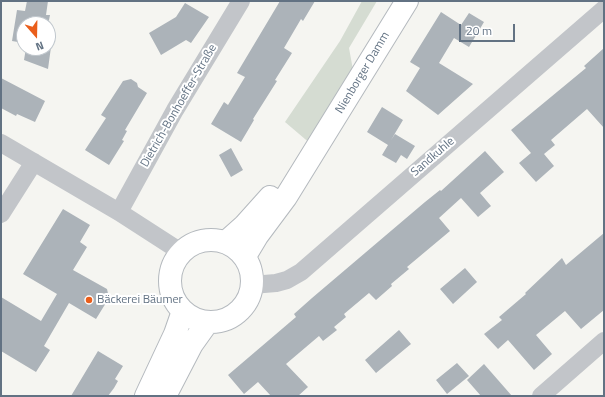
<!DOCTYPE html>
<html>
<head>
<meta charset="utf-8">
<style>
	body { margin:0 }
	#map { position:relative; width:605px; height:397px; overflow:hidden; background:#f5f5f1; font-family:"Titillium Web",sans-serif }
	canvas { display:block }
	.frame { position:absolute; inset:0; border:2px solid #627283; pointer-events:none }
	.north { position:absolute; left:16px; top:16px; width:40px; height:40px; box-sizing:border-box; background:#fff; border:1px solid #c0c7cd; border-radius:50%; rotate:160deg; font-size:11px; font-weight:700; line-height:16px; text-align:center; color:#627283 }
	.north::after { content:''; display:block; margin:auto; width:14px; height:18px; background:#ea5e1b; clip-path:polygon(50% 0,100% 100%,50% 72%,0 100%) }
	.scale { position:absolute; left:459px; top:24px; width:56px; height:18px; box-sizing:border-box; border:2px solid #627283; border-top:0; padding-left:5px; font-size:12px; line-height:14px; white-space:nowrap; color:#627283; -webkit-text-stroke:3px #fff; paint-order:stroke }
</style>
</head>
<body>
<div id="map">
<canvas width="605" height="397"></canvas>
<div class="frame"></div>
<div class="north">N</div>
<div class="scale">20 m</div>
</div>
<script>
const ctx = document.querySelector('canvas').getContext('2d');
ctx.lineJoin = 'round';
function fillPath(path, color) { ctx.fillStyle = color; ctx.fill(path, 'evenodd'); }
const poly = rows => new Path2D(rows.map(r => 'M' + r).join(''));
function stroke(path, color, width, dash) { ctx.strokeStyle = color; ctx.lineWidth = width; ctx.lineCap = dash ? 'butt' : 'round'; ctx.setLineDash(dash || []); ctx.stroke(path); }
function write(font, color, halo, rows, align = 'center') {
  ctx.font = font + ' "Titillium Web",sans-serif'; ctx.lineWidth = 4; ctx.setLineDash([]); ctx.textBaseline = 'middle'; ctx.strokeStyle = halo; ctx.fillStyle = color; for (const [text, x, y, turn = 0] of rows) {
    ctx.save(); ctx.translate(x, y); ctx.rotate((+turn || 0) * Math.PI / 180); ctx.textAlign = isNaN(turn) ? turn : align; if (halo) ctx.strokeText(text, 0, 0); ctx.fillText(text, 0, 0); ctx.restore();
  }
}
const green = poly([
	[362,1,377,1,349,48,353,70,312,145,285,122,340,41]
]);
const building = poly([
	[27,1,48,1,46,15,50,15,48,25,48,24,24,24,24,43,12,41,17,10,25,11],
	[280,1,315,1,303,21,301,19,284,48,292,53,275,80,277,81,253,119,254,120,241,142,211,124,224,102,228,105,245,77,237,73],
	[185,3,209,17,191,43,186,40,161,55,149,33,176,17],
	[441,12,461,25,469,13,484,22,469,47,454,38,439,63,473,84,438,115,406,91,420,68,410,62],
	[48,46,51,47,48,69,24,60,26,48,48,48],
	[604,48,604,128,587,109,551,140,555,145,544,154,554,166,536,182,519,163,531,153,511,130,586,68,584,66],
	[1,78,45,101,35,122,17,114,16,116,1,108],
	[131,79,137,83,138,87,147,93,125,130,127,131,122,140,124,141,109,165,85,150,106,118,101,115,123,81],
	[382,107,403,120,391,140,395,134,415,146,407,159,401,155,396,163,382,155,388,145,367,132],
	[231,148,243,170,231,177,219,155],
	[485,151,504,172,480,193,491,206,478,217,461,198,439,218,450,231,407,267,409,269,391,284,392,286,376,300,369,293,344,314,346,317,334,327,337,330,323,341,319,336,286,364,308,387,298,396,271,396,258,382,244,394,228,375,296,317,294,314,312,298,425,202,440,190,441,191],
	[63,209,90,225,80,242,87,247,73,270,107,289,109,298,96,319,69,303,44,346,50,350,36,372,1,351,1,297,41,321,57,294,23,274],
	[604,233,604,310,581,329,565,311,536,335,552,354,534,370,508,340,498,349,484,334,502,320,499,317,526,294,525,293,562,258,566,265],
	[465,268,477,282,453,304,440,289],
	[399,330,411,344,376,373,365,360],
	[98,351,123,366,115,379,118,381,114,388,108,396,71,396],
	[457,363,469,376,447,394,436,380],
	[484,364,512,396,481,396,467,380]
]);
const street = poly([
	[1,143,119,212,181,252],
	[119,212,175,110,241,1],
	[1,214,34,162],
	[252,285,276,283,287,280,301,272,604,9],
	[541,396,604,341]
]);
const secondary = poly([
	'170 281a41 41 0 1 1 82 0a41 41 0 1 1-82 0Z',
	[226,242,244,226,270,197],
	[245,256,257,236,286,197,407,1],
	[146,396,175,334,183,311],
	[165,396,192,344,207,323]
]);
const markers = [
	[89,300,4,"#ea5e1b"]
];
const streetNames = [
	["Nienborger Damm",363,73,-59],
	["Dietrich-Bonhoeffer-Straße",179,106,-60],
	["Sandkuhle",433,157,-41]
];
const poiNames = [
	["Bäckerei Bäumer",97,300]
];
fillPath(green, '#d5dcd2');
fillPath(building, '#acb3b9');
stroke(secondary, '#b4b9be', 24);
stroke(street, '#c2c5c9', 18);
stroke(secondary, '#fff', 22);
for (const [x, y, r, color] of markers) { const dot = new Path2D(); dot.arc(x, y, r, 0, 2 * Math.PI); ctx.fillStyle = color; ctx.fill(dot); stroke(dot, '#fff', 1.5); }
write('12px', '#627283', '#fff', streetNames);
write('12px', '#627283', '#fff', poiNames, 'left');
</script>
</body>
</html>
